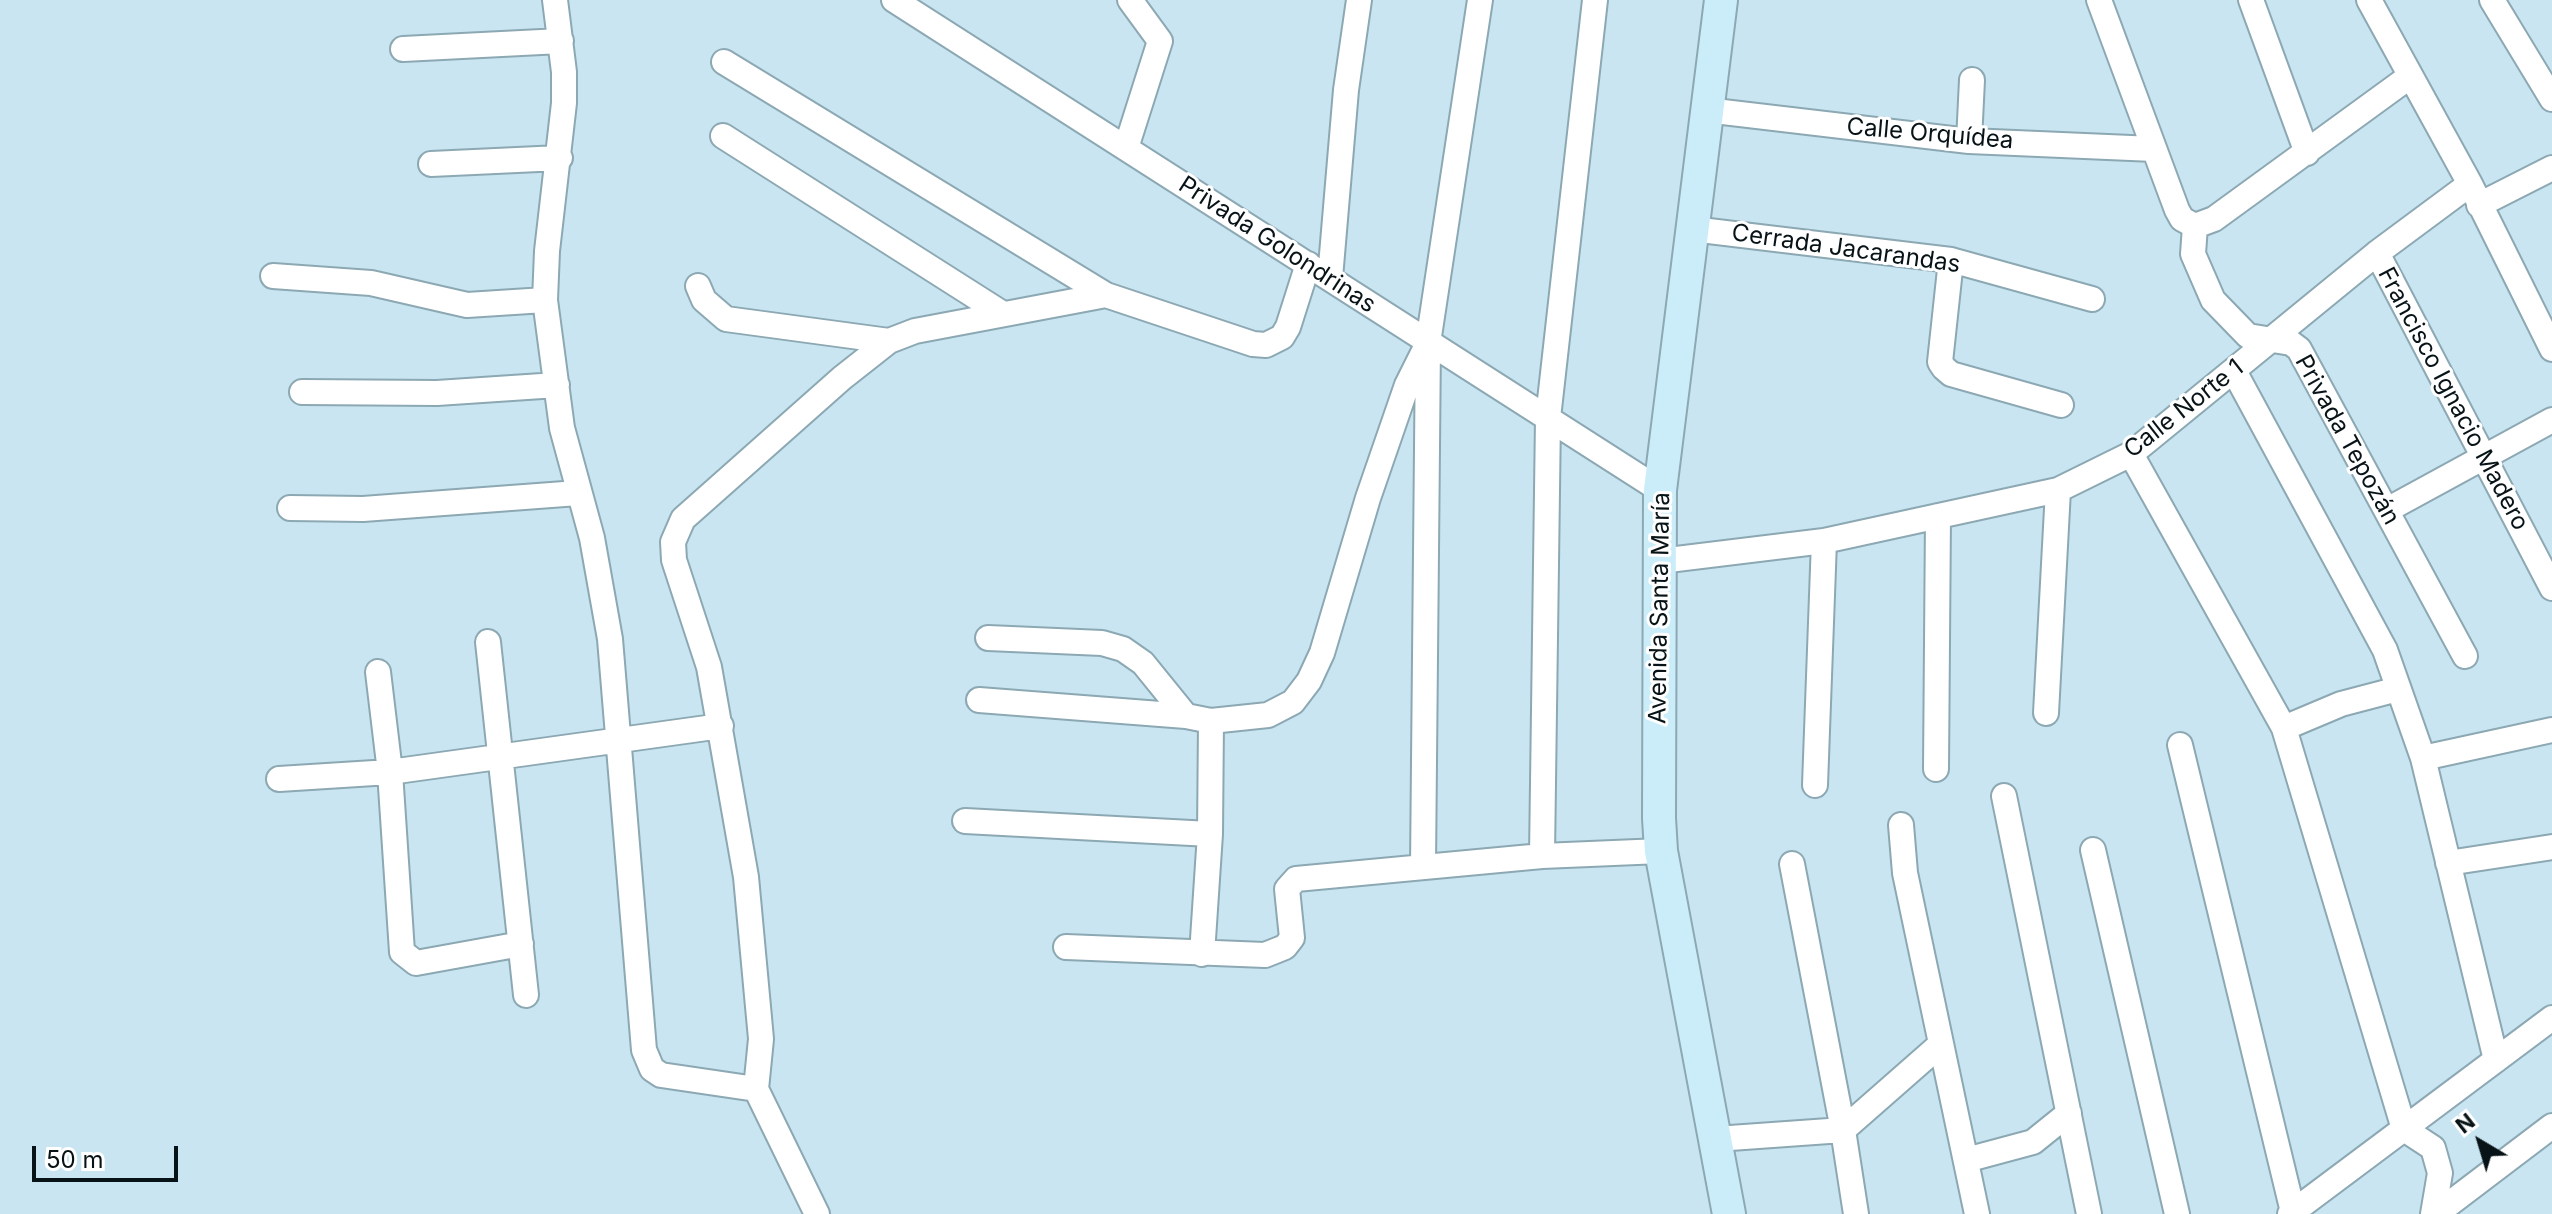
<!DOCTYPE html>
<html>
<head>
<meta charset="utf-8">
<style>
	body { margin:0 }
	#map { position:relative; width:2552px; height:1214px; overflow:hidden; background:#c8e5f1; font-family:Inter,sans-serif }
	canvas { display:block }
	.north { position:absolute; left:2440px; top:1102px; width:80px; height:80px; -webkit-text-stroke:6px #fff; paint-order:stroke; rotate:322deg; font-size:22px; font-weight:700; line-height:32px; text-align:center; color:#081317 }
	.north::after { content:''; display:block; margin:auto; width:28px; height:36px; background:#081317; clip-path:polygon(50% 0,100% 100%,50% 72%,0 100%) }
	.scale { position:absolute; left:32px; top:1146px; width:146px; height:36px; box-sizing:border-box; border:4px solid #081317; border-top:0; padding-left:10px; font-size:24px; line-height:28px; white-space:nowrap; color:#081317; -webkit-text-stroke:6px #fff; paint-order:stroke }
</style>
</head>
<body>
<div id="map">
<canvas width="2552" height="1214"></canvas>
<div class="north">N</div>
<div class="scale">50 m</div>
</div>
<script>
const ctx = document.querySelector('canvas').getContext('2d');
ctx.lineJoin = 'round';
const poly = rows => new Path2D(rows.map(r => 'M' + r).join(''));
function stroke(path, color, width, dash) { ctx.strokeStyle = color; ctx.lineWidth = width; ctx.lineCap = dash ? 'butt' : 'round'; ctx.setLineDash(dash || []); ctx.stroke(path); }
function write(font, color, halo, rows, align = 'center') {
  ctx.font = font + ' Inter,sans-serif'; ctx.lineWidth = 6; ctx.setLineDash([]); ctx.textBaseline = 'middle'; ctx.strokeStyle = halo; ctx.fillStyle = color; for (const [text, x, y, turn = 0] of rows) {
    ctx.save(); ctx.translate(x, y); ctx.rotate((+turn || 0) * Math.PI / 180); ctx.textAlign = isNaN(turn) ? turn : align; if (halo) ctx.strokeText(text, 0, 0); ctx.fillText(text, 0, 0); ctx.restore();
  }
}
const minor = poly([
	[555,0,564,72,564,103,547,251,545,300,562,428,592,538,610,639,644,1050,652,1069,661,1075,756,1089],
	[894,0,1660,490],
	[2099,0,2177,210,2182,219,2195,226,2193,254,2213,300,2248,336,2291,343,2299,349,2465,656],
	[2251,0,2307,153],
	[2369,0,2470,184,2552,349],
	[2492,0,2552,99],
	[403,49,561,41],
	[724,62,1106,295],
	[1706,110,1969,141,2154,149],
	[723,136,1003,314],
	[1969,141,1972,80],
	[1126,148,1160,41,1130,0],
	[431,164,560,158],
	[2479,205,2552,168],
	[2195,226,2214,219,2409,77],
	[1692,229,1951,260,2092,299],
	[2377,253,2552,588],
	[1951,260,1940,362,1944,368,1951,374,2061,405],
	[273,276,371,283,467,305,545,300],
	[1330,278,1346,90,1359,0],
	[698,286,704,300,726,319,889,341],
	[2234,371,2385,650,2423,758,2496,1060],
	[302,392,437,393,557,385],
	[2131,454,2284,728,2404,1129,2433,1148,2440,1173,2433,1214],
	[290,508,363,509,578,493],
	[2387,510,2552,420],
	[1660,561,1824,541,2058,490,2131,454,2377,253,2470,184],
	[988,638,1102,643,1123,649,1143,663,1186,716],
	[488,642,526,995],
	[378,672,390,772,402,952,416,963,521,944],
	[979,700,1186,716,1211,721,1268,715,1293,702,1309,681,1322,653,1368,498,1407,385,1425,349],
	[2046,713,2058,490],
	[2284,728,2341,704,2398,689],
	[2180,745,2293,1212],
	[2423,758,2552,730],
	[1936,769,1938,516],
	[279,779,390,772,721,726],
	[1815,785,1824,541],
	[2004,796,2089,1214],
	[965,821,1210,834],
	[1901,825,1905,873,1977,1214],
	[2093,850,2177,1214],
	[1542,856,1548,418,1595,0],
	[2448,863,2552,847],
	[1792,864,1843,1130,1856,1214],
	[1423,867,1428,343,1480,0],
	[1066,947,1265,955,1285,947,1292,938,1287,889,1296,879,1542,856,1661,851],
	[1202,954,1210,834,1211,721],
	[756,1089,761,1039,746,877,709,667,674,560,673,542,683,519,842,378,889,341,915,331,1106,295,1253,344,1266,345,1282,337,1288,327,1308,264],
	[756,1089,817,1214],
	[1716,1139,1843,1130,1941,1044],
	[1966,1160,2033,1142,2069,1113],
	[2290,1214,2552,1018],
	[2436,1214,2552,1126]
]);
const secondary = poly([
	[1721,0,1660,490,1659,818,1661,851,1729,1214]
]);
const streetNames = [
	["Calle Orquídea",1930,134,5],
	["Privada Golondrinas",1277,245,33],
	["Cerrada Jacarandas",1846,249,8],
	["Francisco Ignacio Madero",2453,399,62],
	["Calle Norte 1",2184,409,-38],
	["Privada Tepozán",2347,440,61],
	["Avenida Santa María",1660,608,-89]
];
stroke(minor, '#8ca8b3', 28);
stroke(secondary, '#8ca8b3', 36);
stroke(minor, '#fff', 24);
stroke(secondary, '#cbedf9', 32);
write('24px', '#081317', '#fff', streetNames);
</script>
</body>
</html>
